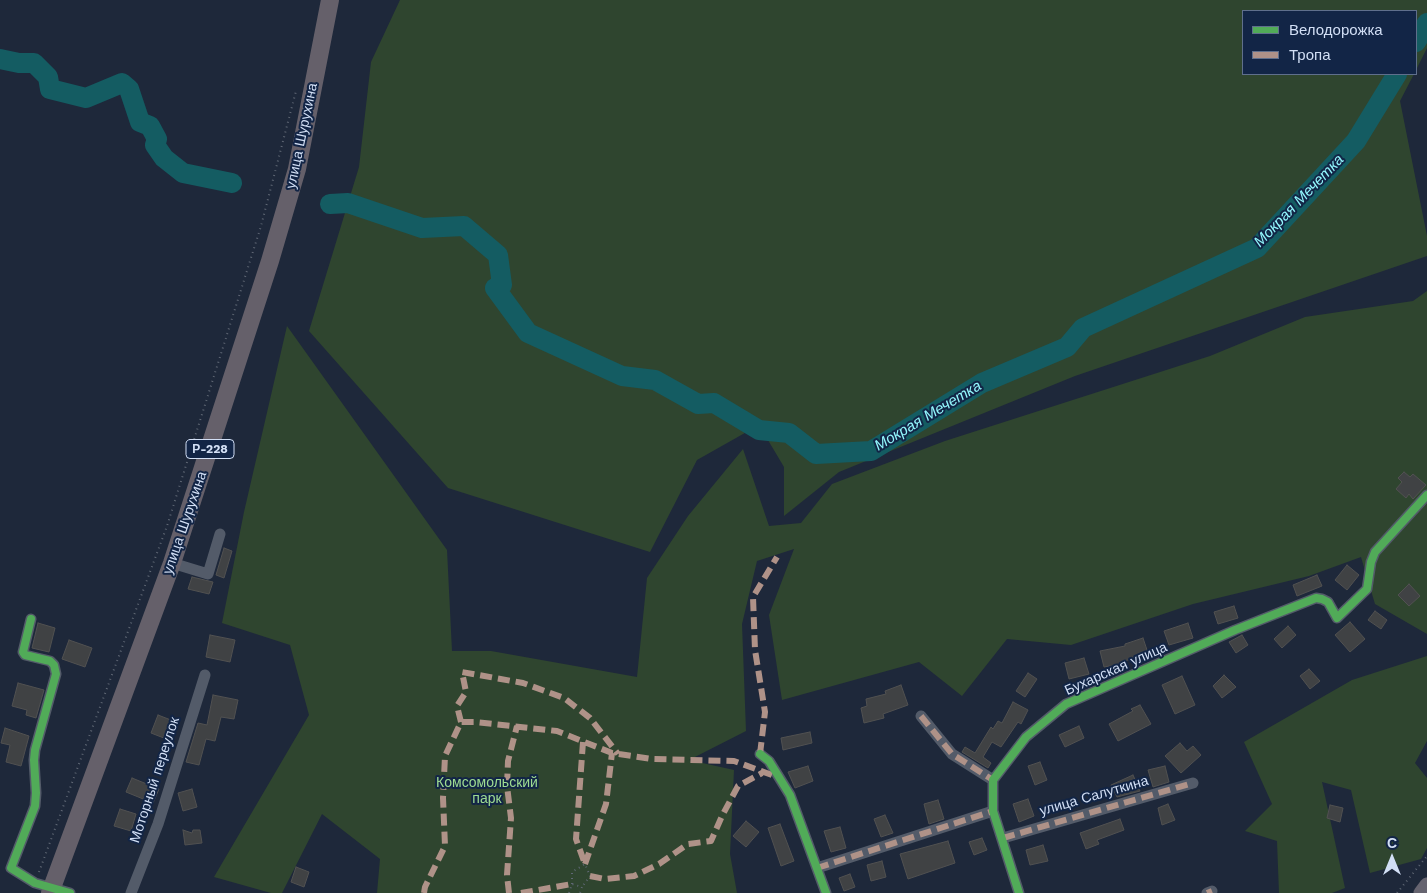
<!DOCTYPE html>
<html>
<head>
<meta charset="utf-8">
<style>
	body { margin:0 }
	#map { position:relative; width:1427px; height:893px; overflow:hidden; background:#1e283a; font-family:"Work Sans",sans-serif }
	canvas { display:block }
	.legend { position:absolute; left:1242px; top:10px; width:175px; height:65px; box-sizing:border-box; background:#122546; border:1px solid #5f6f8c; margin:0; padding:6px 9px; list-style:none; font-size:15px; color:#d2dff5 }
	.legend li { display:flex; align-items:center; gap:10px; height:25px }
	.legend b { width:25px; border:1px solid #5f6f8c }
	.north { position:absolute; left:1367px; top:833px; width:50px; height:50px; -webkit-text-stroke:4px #122546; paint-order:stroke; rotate:0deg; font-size:14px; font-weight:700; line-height:20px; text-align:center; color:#d2dff5 }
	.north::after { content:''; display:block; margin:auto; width:18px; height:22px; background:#d2dff5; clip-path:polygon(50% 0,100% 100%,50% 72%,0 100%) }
</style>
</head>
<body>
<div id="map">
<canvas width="1427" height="893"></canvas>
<ul class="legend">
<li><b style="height:6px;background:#51ab58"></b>Велодорожка</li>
<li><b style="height:6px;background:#af9288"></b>Тропа</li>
</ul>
<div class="north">С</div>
</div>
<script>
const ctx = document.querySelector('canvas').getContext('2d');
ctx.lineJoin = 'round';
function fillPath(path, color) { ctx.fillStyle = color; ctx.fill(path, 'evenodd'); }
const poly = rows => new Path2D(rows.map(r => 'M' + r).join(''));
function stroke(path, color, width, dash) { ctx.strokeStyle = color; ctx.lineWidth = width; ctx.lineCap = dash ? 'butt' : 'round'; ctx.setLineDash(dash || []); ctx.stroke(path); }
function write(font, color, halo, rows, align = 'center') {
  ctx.font = font + ' "Work Sans",sans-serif'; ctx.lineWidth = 4; ctx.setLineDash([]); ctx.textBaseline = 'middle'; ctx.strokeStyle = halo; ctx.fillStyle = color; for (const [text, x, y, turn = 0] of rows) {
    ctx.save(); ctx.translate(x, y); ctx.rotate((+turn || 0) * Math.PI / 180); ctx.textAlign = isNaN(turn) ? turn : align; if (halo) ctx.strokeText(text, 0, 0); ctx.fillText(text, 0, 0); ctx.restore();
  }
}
const green = poly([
	[400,0,1427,0,1427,48,1416,70,1416,11,1243,11,1243,74,1414,74,1400,101,1427,236,1427,256,1075,376,839,472,784,516,784,467,759,425,697,460,650,552,448,488,309,331,359,167,371,62],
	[1427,291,1427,634,1375,604,1361,557,1309,576,1193,604,1071,645,1007,639,962,696,919,662,782,700,769,615,794,549,757,561,742,624,746,731,689,760,734,770,730,854,737,893,377,893,380,859,322,814,282,893,271,893,214,877,309,715,290,645,222,623,244,512,287,326,447,550,452,651,491,651,637,677,647,578,688,516,743,449,769,526,801,523,832,484,945,441,1210,356,1305,317,1413,301],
	[1427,656,1427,741,1415,763,1427,778,1427,848,1421,859,1370,873,1351,790,1322,782,1345,888,1332,893,1279,893,1277,841,1245,831,1272,804,1244,742,1352,680]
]);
const river = poly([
	[1416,42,1427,23],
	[0,59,19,63,34,63,48,77,50,89,86,98,122,83,129,89,140,122,150,126,157,139,155,145,164,158,183,173,232,183],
	[330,204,348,203,422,228,464,226,498,255,502,285,495,288,528,333,622,376,655,380,698,404,714,403,759,430,789,433,816,454,871,451,982,383,1067,347,1083,328,1257,248,1356,141,1397,74]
]);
const building = poly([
	[1404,472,1410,477,1413,474,1426,485,1413,499,1409,494,1406,498,1396,489,1402,482,1398,478,1404,472],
	[224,548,232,551,224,578,216,575,224,548],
	[1347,565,1359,575,1347,590,1335,580,1347,565],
	[1317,575,1322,586,1297,596,1293,585,1317,575],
	[192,577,213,582,209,594,188,589,192,577],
	[1409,584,1420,596,1409,606,1398,595,1409,584],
	[1234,606,1238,618,1218,624,1214,612,1234,606],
	[1375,611,1387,620,1381,629,1368,620,1375,611],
	[1350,622,1365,639,1350,652,1335,635,1350,622],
	[38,623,55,628,49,652,32,648,38,623],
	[1188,623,1193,638,1169,645,1164,631,1188,623],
	[1288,626,1296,635,1282,648,1274,639,1288,626],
	[210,635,235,640,230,662,206,657,210,635],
	[1242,635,1248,645,1236,653,1229,642,1242,635],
	[1143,638,1148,653,1125,661,1126,666,1115,668,1115,665,1104,667,1100,651,1125,646,1125,644,1143,638],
	[69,640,92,648,85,667,62,659,69,640],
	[1084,658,1089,674,1069,679,1065,663,1084,658],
	[1309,669,1320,681,1310,689,1300,676,1309,669],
	[1028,673,1037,679,1025,697,1016,691,1028,673],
	[1224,675,1236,687,1222,698,1213,686,1224,675],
	[1182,676,1195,705,1175,714,1162,685,1182,676],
	[18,683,44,690,36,718,26,715,27,710,12,706,18,683],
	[901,685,908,705,883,714,884,718,864,723,861,708,867,706,866,699,886,694,885,691,901,685],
	[213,695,238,700,234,719,221,717,215,741,206,739,199,765,186,762,198,723,207,725,213,695],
	[1013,702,1028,710,1021,724,1018,722,1001,747,992,742,983,757,991,763,988,768,962,752,965,747,975,753,991,727,993,729,998,721,1002,723,1013,702],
	[1140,705,1151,724,1118,741,1109,724,1133,711,1131,709,1140,705],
	[158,715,176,722,169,740,151,733,158,715],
	[1079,726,1084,738,1065,747,1059,735,1079,726],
	[5,728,29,736,21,766,6,762,10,745,1,743,5,728],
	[810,732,812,743,783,750,781,738,810,732],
	[1180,743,1187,751,1193,746,1201,755,1181,773,1165,756,1180,743],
	[1040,762,1047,780,1035,785,1028,766,1040,762],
	[808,766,813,781,795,788,788,772,808,766],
	[1165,766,1169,782,1153,787,1148,770,1165,766],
	[1133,775,1140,791,1117,797,1111,785,1133,775],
	[132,778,159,789,153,803,126,792,132,778],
	[192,789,197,807,183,811,178,793,192,789],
	[1028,799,1034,816,1019,822,1013,804,1028,799],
	[938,800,944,819,929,824,924,804,938,800],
	[1168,804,1175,820,1162,825,1158,808,1168,804],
	[1330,805,1343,808,1340,822,1327,818,1330,805],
	[120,809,136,814,131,831,114,826,120,809],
	[885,815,893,833,881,837,874,819,885,815],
	[1120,819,1124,830,1097,840,1099,844,1086,849,1080,833,1120,819],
	[746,821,759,832,746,847,733,836,746,821],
	[780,824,794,861,781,866,768,828,780,824],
	[840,827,846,848,831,852,824,831,840,827],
	[183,830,192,833,193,830,200,830,202,843,185,845,183,830],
	[982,838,987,850,974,855,969,842,982,838],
	[948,841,955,863,908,879,900,854,948,841],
	[1043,845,1048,861,1030,865,1026,850,1043,845],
	[882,861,886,877,871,881,867,865,882,861],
	[296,867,309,872,304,887,291,882,296,867],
	[850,874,855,887,844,891,839,878,850,874]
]);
const path = poly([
	[39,872,167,526,261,226,296,91],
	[572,884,572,872,585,864,590,876,582,887],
	[569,893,572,884,582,887,580,893],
	[1397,893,1427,856]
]);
const minor = poly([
	[172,563,208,574,220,534],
	[31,619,23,652,25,655,50,661,54,665,56,674,35,750,34,760,36,793,35,806,11,868,35,883,70,893],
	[921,716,952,754,993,780],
	[760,754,769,761,790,795,826,893],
	[1003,838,1193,783],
	[817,868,993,811],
	[131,893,158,824,205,675],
	[1019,893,993,811,993,780,1026,737,1066,704,1235,630,1316,598,1322,599,1328,602,1337,618,1367,589,1371,562,1375,552,1427,495],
	[1207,893,1212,891]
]);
const major = poly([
	[1421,893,1427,885]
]);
const highway = poly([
	[50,893,172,563,270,261,297,169,330,0]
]);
const quiet = poly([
	[921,716,952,754,993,780],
	[461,722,457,706,466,692,462,672,523,683,564,698,590,718,618,754],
	[583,742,576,839,585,864],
	[760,754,765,712,755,650,753,597,777,557],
	[1003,838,1193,783],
	[585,864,606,804,612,753],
	[817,868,993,811],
	[590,876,605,879,634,876,659,864,688,844,711,841,722,816,738,786,762,773],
	[424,893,425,887,445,846,443,798,445,756,461,722,475,722,557,731,612,753,652,759,734,761,780,778],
	[509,893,507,875,511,818,507,786,508,761,517,726],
	[521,893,572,884],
	[1207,893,1212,891]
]);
const cycleway = poly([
	[31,619,23,652,25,655,50,661,54,665,56,674,35,750,34,760,36,793,35,806,11,868,35,883,70,893],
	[760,754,769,761,790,795,826,893],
	[1019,893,993,811,993,780,1026,737,1066,704,1235,630,1316,598,1322,599,1328,602,1337,618,1367,589,1371,562,1375,552,1427,495]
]);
const shields = [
	[210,449,48]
];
const shieldNames = [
	["Р-228",210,449]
];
const streetNames = [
	["улица Шурухина",302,136,-78],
	["улица Шурухина",185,523,-71],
	["Бухарская улица",1116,669,-24],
	["Моторный переулок",155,780,-72],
	["улица Салуткина",1094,796,-16]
];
const parkNames = [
	["Комсомольский",487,783],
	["парк",487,799]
];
const waterNames = [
	["Мокрая Мечетка",1299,201,-46],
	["Мокрая Мечетка",928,416,-31]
];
fillPath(green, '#2f452f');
stroke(river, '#145c62', 20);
fillPath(building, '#404244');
stroke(building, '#515151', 1);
stroke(path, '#5f6774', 2, [1, 4]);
stroke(minor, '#535b69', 11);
stroke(major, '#666470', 15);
stroke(highway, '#65606a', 18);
stroke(quiet, '#af9288', 6, [12, 6]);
stroke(cycleway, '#51ab58', 8);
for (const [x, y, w] of shields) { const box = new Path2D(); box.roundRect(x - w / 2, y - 9.5, w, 19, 4); ctx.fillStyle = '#122546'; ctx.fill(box); stroke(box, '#d2dff5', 1); }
write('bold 12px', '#d2dff5', null, shieldNames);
write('14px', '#d2dff5', '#122546', streetNames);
write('14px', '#9edb91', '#122546', parkNames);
write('italic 15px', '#93f8fe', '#122546', waterNames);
</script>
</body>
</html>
